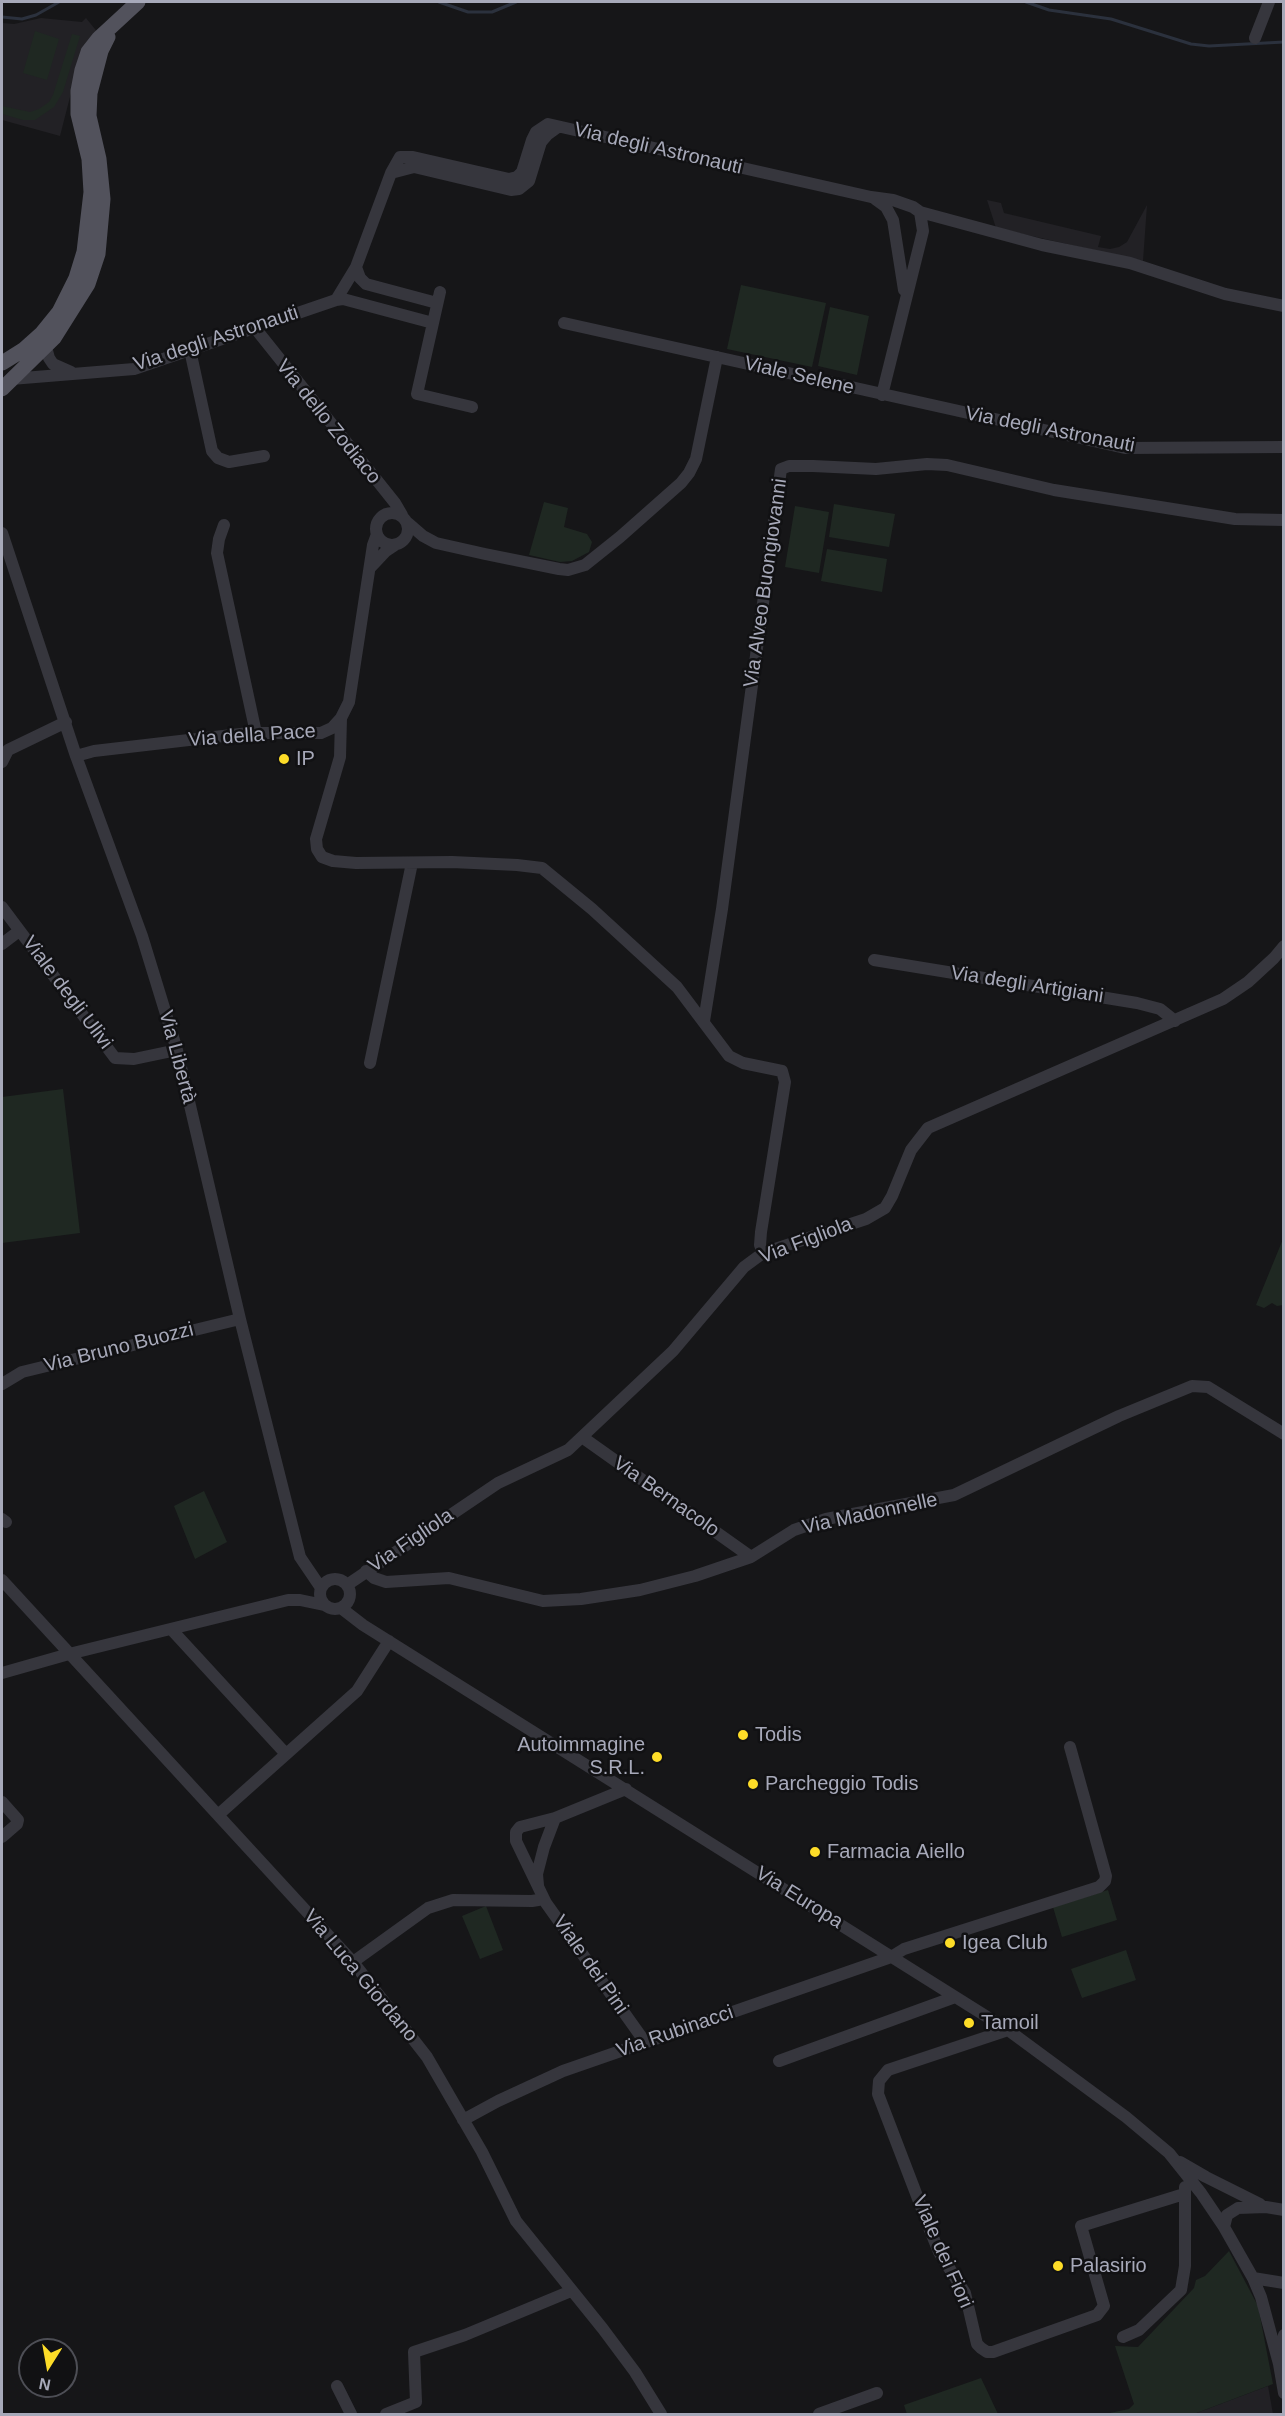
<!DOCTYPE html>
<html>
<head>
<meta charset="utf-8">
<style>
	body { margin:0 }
	#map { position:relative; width:1285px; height:2416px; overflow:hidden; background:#161618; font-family:Helvetica,sans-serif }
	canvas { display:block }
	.frame { position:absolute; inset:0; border:3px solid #a7a9b9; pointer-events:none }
	.north { position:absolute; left:18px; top:2338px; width:60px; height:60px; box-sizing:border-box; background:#111113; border:2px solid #4d4e55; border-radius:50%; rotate:191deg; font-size:16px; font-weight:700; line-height:24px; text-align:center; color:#a7a9b9 }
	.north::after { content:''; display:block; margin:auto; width:21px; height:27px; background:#fddc28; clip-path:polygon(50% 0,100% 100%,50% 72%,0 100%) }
</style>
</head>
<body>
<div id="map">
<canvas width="1285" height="2416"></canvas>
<div class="frame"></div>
<div class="north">N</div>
</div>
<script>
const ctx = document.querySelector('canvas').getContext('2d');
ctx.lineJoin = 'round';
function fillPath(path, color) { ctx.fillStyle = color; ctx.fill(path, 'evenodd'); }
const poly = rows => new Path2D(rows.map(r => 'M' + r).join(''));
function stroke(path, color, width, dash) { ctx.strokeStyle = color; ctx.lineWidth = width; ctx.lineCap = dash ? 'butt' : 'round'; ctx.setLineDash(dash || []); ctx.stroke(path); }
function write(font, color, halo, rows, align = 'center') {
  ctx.font = font + ' Helvetica,sans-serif'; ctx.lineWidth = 5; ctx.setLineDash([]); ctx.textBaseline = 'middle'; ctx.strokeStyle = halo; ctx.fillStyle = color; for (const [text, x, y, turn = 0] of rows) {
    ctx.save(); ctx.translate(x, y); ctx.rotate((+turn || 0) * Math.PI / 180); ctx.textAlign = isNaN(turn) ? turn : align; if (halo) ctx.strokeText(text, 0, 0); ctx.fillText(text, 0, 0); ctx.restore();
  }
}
const built = poly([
	[41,18,82,22,86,18,99,34,81,54,60,136,2,120,2,23,14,24],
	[987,200,1001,203,1004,213,1101,236,1098,247,1110,249,1119,247,1127,242,1147,205,1143,261,996,228],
	[1268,2386,1273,2414,1194,2414]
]);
const green = poly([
	[35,31,59,39,47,80,23,73],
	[72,34,80,36,63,92,54,107,35,120,23,120,2,114,2,106,30,112,39,109,49,102,53,95],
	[741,285,826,303,812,367,727,349],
	[830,307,869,316,857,375,818,366],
	[544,502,568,508,564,527,587,534,592,542,589,552,572,561,560,562,529,555],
	[834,504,895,514,889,547,829,537],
	[795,506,829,512,819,573,785,567],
	[827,549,887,559,882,592,821,581],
	[63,1089,80,1233,2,1243,2,1097],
	[1283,1239,1283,1305,1277,1306,1272,1303,1264,1308,1256,1305],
	[204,1491,227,1542,195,1559,174,1506],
	[1108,1890,1117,1920,1062,1937,1053,1907],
	[486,1906,503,1950,480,1959,462,1916],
	[1126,1950,1136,1980,1082,1998,1071,1969],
	[1229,2251,1258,2306,1273,2384,1194,2414,1105,2414,1129,2409,1134,2404,1115,2346,1138,2347,1194,2288,1196,2280,1205,2276],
	[981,2378,998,2414,907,2414,904,2405]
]);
const stream = poly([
	[439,2,468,12,492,12,516,2],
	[1026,2,1049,10,1111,19,1191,44,1209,46,1284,42],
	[2,17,22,19,36,15,59,2]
]);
const minor = poly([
	[1255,38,1269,2],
	[391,173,414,167,511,190,519,189,529,181,541,142,547,135,558,127],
	[875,199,886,207,893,220,904,290],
	[920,212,1042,245,1130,263,1225,294,1284,306],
	[356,267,360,278,366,284,437,303],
	[440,292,417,394,472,407],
	[336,300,343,299,433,323],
	[564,323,1125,448,1284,447],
	[255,328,395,503,402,515],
	[46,347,49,358,53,364,71,372],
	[190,350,212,451,218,458,229,462,264,456],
	[11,379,134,369,336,300,356,267,391,173,400,157,413,157,509,179,517,177,522,172,532,140,536,132,548,124,871,197,893,200,913,207,920,212,923,231,882,395],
	'376 529a16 16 0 1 1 32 0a16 16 0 1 1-32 0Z',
	[408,523,423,536,436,543,485,554,559,569,568,570,585,565,620,537,681,483,689,473,696,459,717,357],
	[224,525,219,539,217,553,256,733],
	[2,533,76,756,142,936,177,1050,240,1319,300,1557,321,1588],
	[370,568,386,551,395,545],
	[341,718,340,757,316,839,317,849,322,857,333,861,356,863,452,862,517,865,542,868,592,909,677,987,729,1056,743,1063,782,1071,785,1082,761,1232,760,1245,763,1253],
	[76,756,94,751,249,733,321,733,332,728,341,718,349,702,373,545,377,534],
	[2,762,8,750,66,722],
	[2,907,115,1058,134,1059,177,1050],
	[2,944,19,931],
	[874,960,1137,1003,1160,1009,1175,1021],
	[704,1021,722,909,781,469,789,466,813,466,876,469,927,464,947,465,1054,490,1235,519,1284,520],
	[370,1063,412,863],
	[2,1384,22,1372,240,1319],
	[582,1437,751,1557],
	[2,1519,6,1522],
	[366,1571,374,1578,386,1582,449,1578,543,1601,581,1599,640,1590,695,1576,751,1557,794,1530,826,1519,954,1495,1119,1416,1192,1386,1208,1387,1284,1434],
	'320 1594a15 15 0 1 1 30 0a15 15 0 1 1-30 0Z',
	[2,1580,353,1962,427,2057,482,2152,516,2221,603,2329,635,2372,661,2414],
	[347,1585,498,1483,568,1450,673,1351,744,1267,763,1253,866,1219,885,1208,892,1196,911,1150,928,1128,1223,999,1248,982,1274,958,1284,946],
	[341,1608,363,1625,1008,2030,1126,2117,1169,2153,1201,2193,1224,2227],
	[171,1629,286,1754],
	[2,1673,69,1654,288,1600,300,1600,324,1605],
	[626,1789,555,1818,520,1827,516,1832,516,1841,546,1903,645,2042],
	[2,1802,18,1820,17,1824,2,1837],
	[218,1815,357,1691,389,1641],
	[538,1885,537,1874,544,1847,555,1818],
	[353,1962,428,1908,453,1900,532,1901,544,1899],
	[1008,2030,888,2070,879,2081,878,2094,930,2230,939,2252,965,2293,977,2344,981,2348,987,2352,993,2352,1097,2315,1104,2306,1081,2226,1184,2194],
	[779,2061,955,1997],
	[463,2120,498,2101,563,2071,891,1957,904,1949,1099,1887,1105,1881,1106,1876,1070,1747],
	[1180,2162,1206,2177,1260,2204],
	[1284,2210,1266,2207,1238,2208,1227,2215,1224,2227,1253,2278,1284,2283],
	[1253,2278,1261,2297,1279,2364,1284,2393],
	[1123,2337,1139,2330,1181,2290,1185,2266,1185,2187],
	[1279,2360,1284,2335],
	[337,2386,351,2414],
	[386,2414,416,2402,414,2352,465,2335,571,2291],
	[819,2414,877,2393]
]);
const major = poly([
	[2,363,23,350,42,333,59,312,76,278,84,252,91,192,89,159,78,114,78,91,82,70,88,52,99,38,138,2],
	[2,389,54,338,88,284,98,254,103,199,99,159,89,116,90,93,101,51,108,37]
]);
const markers = [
	[284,759,6,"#fddc28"],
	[743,1735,6,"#fddc28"],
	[657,1757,6,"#fddc28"],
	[753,1784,6,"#fddc28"],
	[815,1852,6,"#fddc28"],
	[950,1943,6,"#fddc28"],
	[969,2023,6,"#fddc28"],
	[1058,2266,6,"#fddc28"]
];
const streetNames = [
	["Via degli Astronauti",658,149,13],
	["Via degli Astronauti",216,339,-18],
	["Viale Selene",799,376,13],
	["Via dello Zodiaco",328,422,51],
	["Via degli Astronauti",1050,430,11],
	["Via Alveo Buongiovanni",766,583,-82],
	["Via della Pace",252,736,-4],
	["Via degli Artigiani",1027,985,9],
	["Viale degli Ulivi",67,993,53],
	["Via Libertà",177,1057,75],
	["Via Figliola",806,1241,-21],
	["Via Bruno Buozzi",119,1348,-14],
	["Via Bernacolo",666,1497,35],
	["Via Madonnelle",870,1514,-12],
	["Via Figliola",411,1541,-34],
	["Via Europa",799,1898,32],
	["Viale dei Pini",590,1965,55],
	["Via Luca Giordano",360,1976,50],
	["Via Rubinacci",675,2032,-19],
	["Viale dei Fiori",942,2252,66]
];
const poiNames = [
	["IP",296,759],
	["Todis",755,1735],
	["Autoimmagine",645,1745,"right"],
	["S.R.L.",645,1768,"right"],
	["Parcheggio Todis",765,1784],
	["Farmacia Aiello",827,1852],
	["Igea Club",962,1943],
	["Tamoil",981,2023],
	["Palasirio",1070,2266]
];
fillPath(built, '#222125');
fillPath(green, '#1f2822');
stroke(stream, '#2b313d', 3);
stroke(minor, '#36363d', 12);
stroke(major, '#52525c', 15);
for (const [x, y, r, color] of markers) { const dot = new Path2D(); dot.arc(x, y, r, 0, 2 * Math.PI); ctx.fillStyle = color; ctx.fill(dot); stroke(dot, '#111113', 2); }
write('20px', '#a7a9b9', '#111113', streetNames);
write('20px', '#a7a9b9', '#111113', poiNames, 'left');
</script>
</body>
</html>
